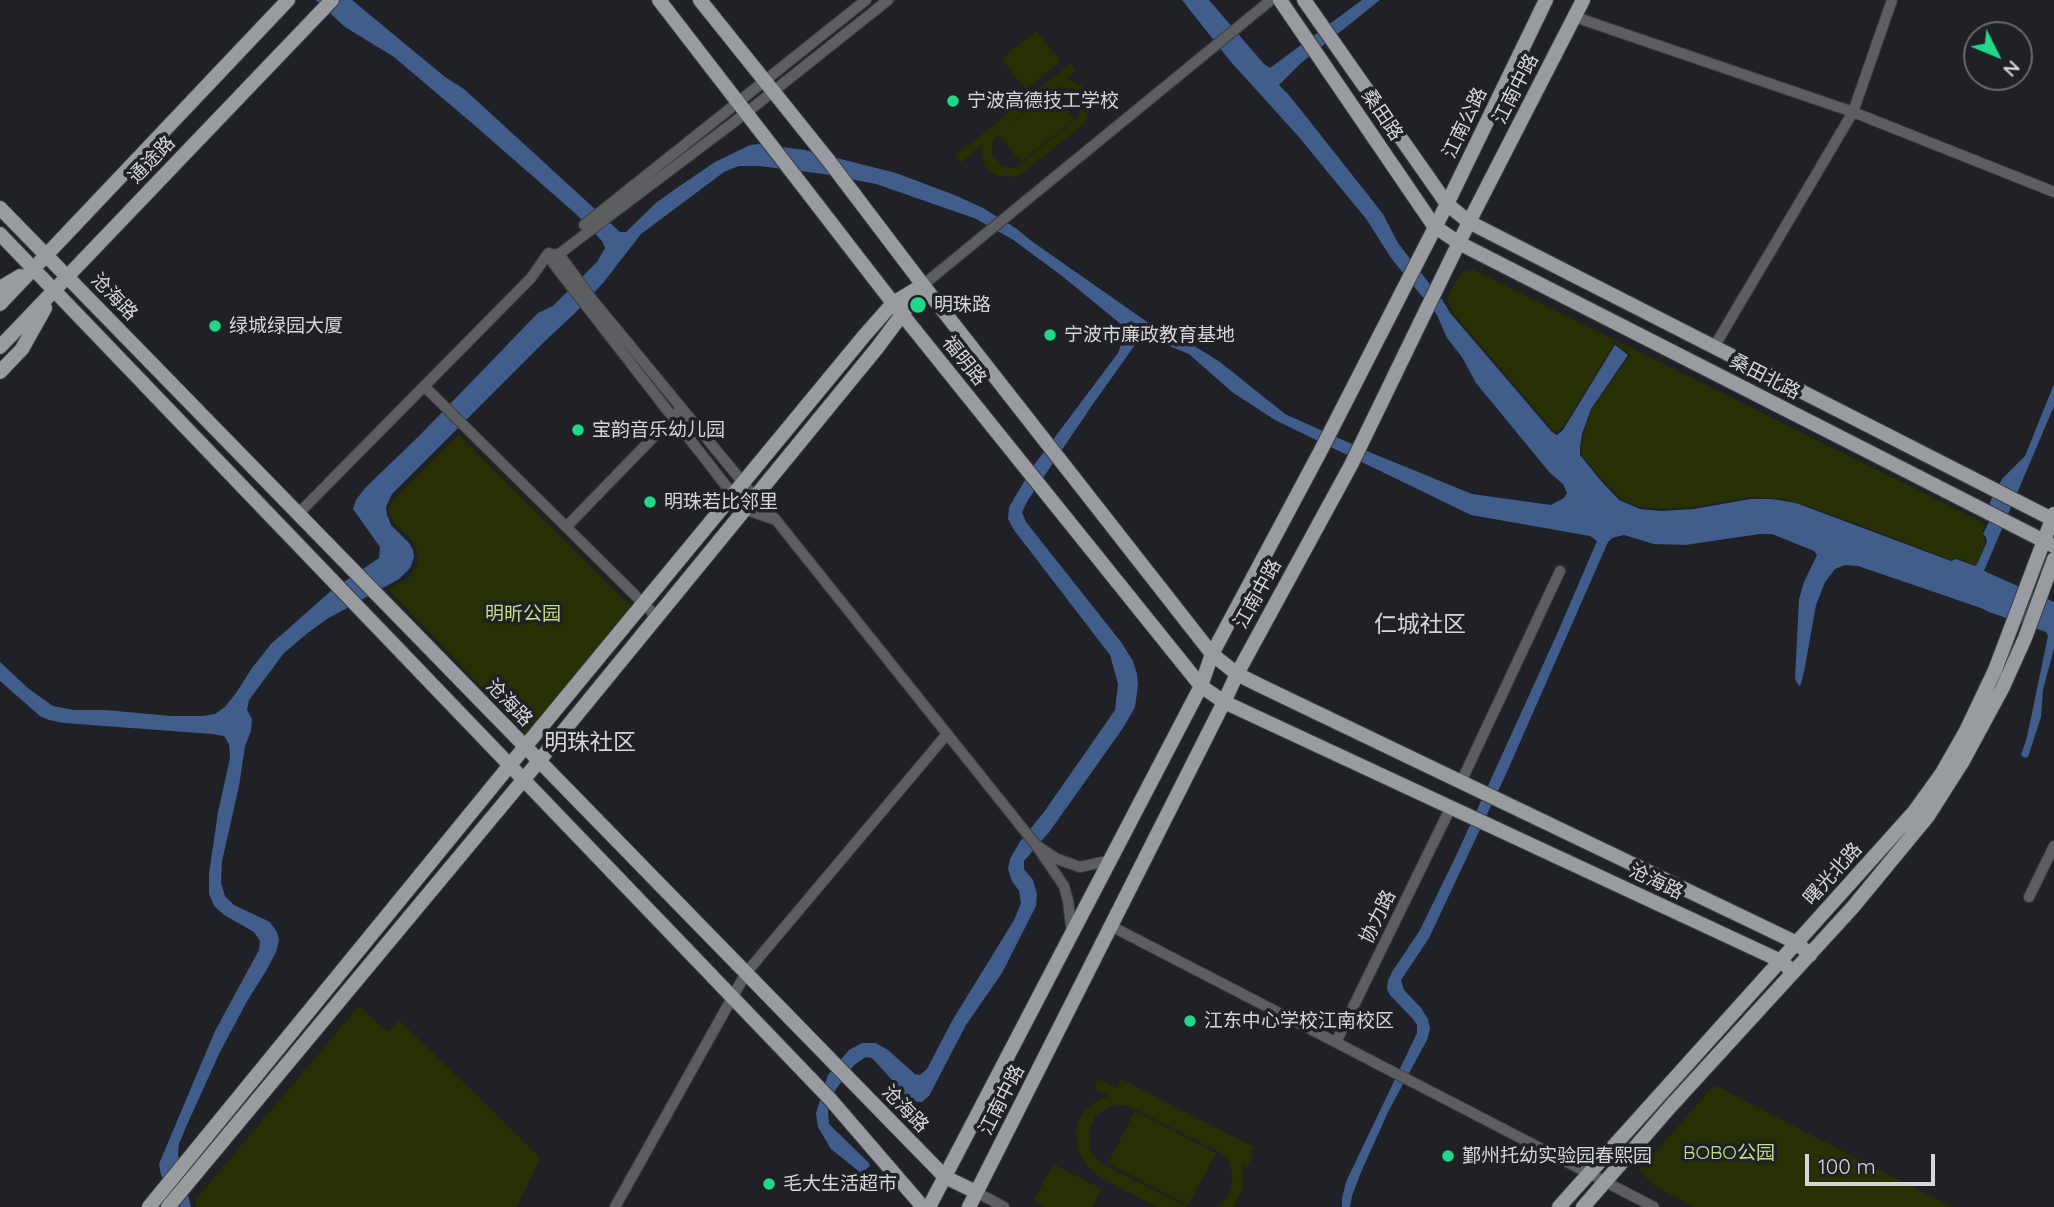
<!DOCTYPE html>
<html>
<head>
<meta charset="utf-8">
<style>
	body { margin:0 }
	#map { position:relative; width:2054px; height:1207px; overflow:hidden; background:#202126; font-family:Quicksand,sans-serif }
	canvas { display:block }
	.north { position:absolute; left:1963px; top:21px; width:70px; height:70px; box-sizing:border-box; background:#202126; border:2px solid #68696e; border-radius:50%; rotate:133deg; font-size:19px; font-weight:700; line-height:28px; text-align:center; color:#d5d6da }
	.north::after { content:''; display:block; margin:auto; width:24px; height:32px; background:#20d887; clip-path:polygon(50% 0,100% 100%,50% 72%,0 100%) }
	.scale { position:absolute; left:1805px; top:1154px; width:130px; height:32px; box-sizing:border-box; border:4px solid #d5d6da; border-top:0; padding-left:9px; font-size:21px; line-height:24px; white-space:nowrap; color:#d5d6da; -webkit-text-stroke:5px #202126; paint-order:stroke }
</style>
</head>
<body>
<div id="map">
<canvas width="2054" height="1207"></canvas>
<div class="north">N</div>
<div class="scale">100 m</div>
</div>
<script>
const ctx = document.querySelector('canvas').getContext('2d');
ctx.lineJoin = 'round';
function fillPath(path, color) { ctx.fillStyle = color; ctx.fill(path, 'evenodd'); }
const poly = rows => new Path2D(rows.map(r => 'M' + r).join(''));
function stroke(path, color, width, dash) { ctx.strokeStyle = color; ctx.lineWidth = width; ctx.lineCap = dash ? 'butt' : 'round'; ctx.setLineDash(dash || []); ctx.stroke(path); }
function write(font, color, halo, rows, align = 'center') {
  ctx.font = font + ' Quicksand,"Noto Sans SC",sans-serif'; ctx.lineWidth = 7; ctx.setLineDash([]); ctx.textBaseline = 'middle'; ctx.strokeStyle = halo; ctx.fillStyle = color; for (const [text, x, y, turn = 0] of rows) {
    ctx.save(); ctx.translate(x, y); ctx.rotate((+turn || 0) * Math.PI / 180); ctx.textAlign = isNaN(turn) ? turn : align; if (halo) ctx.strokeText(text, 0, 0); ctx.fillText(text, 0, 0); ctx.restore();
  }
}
const green = poly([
	[1036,31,1061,61,1026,90,1001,59],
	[1071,63,1076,70,1066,79,1082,86,1090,98,1090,107,1085,123,1024,172,1014,177,999,176,987,170,982,159,982,145,960,163,955,156],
	[1059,87,1073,89,1079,96,1082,107,1078,117,1020,165,1012,168,1002,166,992,154,993,141,998,134,1021,162,1074,119,1051,92,1003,131,1050,90],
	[1472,269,1982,522,1985,525,1982,534,1986,542,1977,564,1974,565,1958,558,1950,560,1855,523,1786,499,1749,497,1694,507,1663,509,1640,507,1623,500,1605,483,1585,459,1582,456,1582,445,1586,426,1592,409,1630,355,1615,343,1563,427,1557,431,1553,430,1453,313,1447,299,1455,282,1463,272],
	[459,435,632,608,527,735,388,589,409,578,418,564,417,549,411,538,394,524,388,509,391,502],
	[359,1006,388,1032,399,1020,535,1152,540,1159,517,1207,196,1207,196,1199],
	[1098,1079,1117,1088,1121,1079,1254,1147,1250,1155,1253,1156,1247,1167,1242,1164,1243,1188,1233,1207,1217,1207,1227,1198,1233,1179,1229,1162,1220,1152,1127,1105,1110,1106,1096,1115,1089,1129,1089,1145,1092,1154,1101,1163,1187,1207,1157,1207,1099,1177,1089,1168,1079,1153,1076,1131,1077,1124,1084,1111,1093,1103,1109,1096,1094,1088],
	[1714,1085,1952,1207,1695,1207,1656,1187,1639,1171],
	[1135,1111,1216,1153,1188,1205,1108,1163],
	[1053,1164,1102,1189,1092,1207,1047,1207,1034,1200]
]);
const water = poly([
	[316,0,352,0,445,77,464,89,620,232,626,232,657,202,674,190,715,162,750,145,760,144,805,150,896,173,957,196,983,208,1017,229,1030,240,1160,331,1196,347,1220,362,1285,414,1374,454,1472,494,1551,505,1564,498,1567,493,1563,484,1550,473,1476,383,1462,357,1447,338,1437,315,1391,258,1367,220,1298,136,1231,62,1182,0,1209,0,1264,64,1270,68,1362,0,1380,0,1301,63,1279,85,1289,95,1383,214,1398,243,1443,301,1451,314,1552,432,1557,435,1563,430,1615,345,1628,355,1591,409,1582,434,1580,447,1580,455,1602,482,1619,500,1640,509,1661,511,1694,509,1750,499,1772,499,1796,503,1951,561,1956,559,1975,566,1977,564,1987,542,1986,537,1983,534,1989,522,1990,502,2002,479,2025,456,2054,384,2054,406,1984,571,2054,602,2054,648,2043,690,2041,717,2028,757,2025,758,2021,755,2027,737,2048,636,2046,632,1989,612,1981,608,1858,566,1845,565,1835,569,1825,582,1816,605,1804,672,1801,684,1799,686,1795,679,1799,599,1804,582,1817,555,1814,551,1772,534,1760,534,1685,545,1654,544,1624,535,1612,538,1608,542,1506,774,1429,938,1401,980,1404,990,1421,1008,1428,1019,1430,1029,1427,1040,1389,1110,1361,1172,1352,1196,1350,1207,1342,1207,1342,1199,1346,1182,1417,1033,1417,1025,1413,1019,1390,995,1387,989,1388,981,1392,972,1420,930,1456,856,1557,634,1597,541,1590,536,1471,515,1275,420,1232,392,1189,354,1145,336,1137,342,1093,404,1028,500,1022,512,1026,522,1121,642,1133,661,1137,674,1138,685,1135,707,1123,728,1050,831,1024,861,1024,869,1033,880,1037,894,1036,906,1002,973,966,1025,929,1096,922,1102,911,1101,872,1058,866,1057,854,1065,836,1089,828,1111,829,1124,869,1163,870,1166,861,1173,831,1149,818,1127,816,1113,828,1075,849,1050,862,1043,876,1043,888,1050,915,1074,920,1075,927,1069,952,1021,1014,920,1021,903,1019,891,1012,881,1008,869,1010,859,1019,843,1044,812,1115,710,1118,684,1110,655,1014,530,1008,519,1009,507,1034,465,1118,353,1126,331,1122,325,1062,276,1012,239,974,218,876,184,824,174,759,166,739,166,724,172,641,234,603,283,575,313,544,342,392,494,386,507,387,515,391,525,409,543,413,550,414,557,410,568,399,579,327,619,309,632,284,653,249,700,247,710,252,719,251,731,245,746,239,786,222,861,221,883,225,896,234,905,270,922,277,932,279,940,276,952,266,971,246,1003,219,1054,186,1127,179,1144,178,1155,191,1207,178,1207,161,1175,159,1164,215,1031,259,950,260,941,254,932,224,915,214,906,209,894,209,874,218,812,230,758,229,744,224,736,212,734,64,723,49,720,40,716,0,681,0,662,29,689,53,706,74,710,105,710,171,716,203,716,215,714,225,707,236,693,252,668,271,644,332,590,379,558,380,547,353,509,356,500,365,488,419,436,538,313,553,306,597,262,605,248,602,241,576,214,473,124,394,57,345,27]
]);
const minor = poly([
	[1575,17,1853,112,2054,192],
	[584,225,866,0],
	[549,253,547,255,563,276,744,509,776,520],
	[559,254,591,298,754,496,776,520,1036,845],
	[923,285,1271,0],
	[1714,347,1853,112,1892,0],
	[424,386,656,616],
	[298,514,531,278,547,255,559,254,746,113,888,0],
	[566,527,677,413],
	[1461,782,1560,571],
	[2029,897,2054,846],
	[1111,926,1654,1207],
	[1072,933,1068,901,1064,886,1036,845,1057,859,1080,867,1111,860],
	[1336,1042,1451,807],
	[976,1192,1004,1207],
	[615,1207,746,973,947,734]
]);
const major = poly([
	[659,0,893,303,1201,686,1224,702,1781,961,1793,972],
	[700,0,829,161,923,285,1212,654,1237,674,1259,685,1797,943,1810,955],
	[1280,0,1434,226,1459,243,2054,546],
	[1304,0,1447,204,1469,222,2054,520],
	[0,208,945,1177,976,1192],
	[0,234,830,1099,923,1207],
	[0,288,20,276],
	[0,304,288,0],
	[0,347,332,0],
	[0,372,22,349,45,308],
	[149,1207,510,765,864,336,893,303,923,285],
	[168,1207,539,761,877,348,921,289],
	[929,1207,1201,686,1212,654,1320,452,1447,204,1546,0],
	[969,1207,1224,702,1237,674,1351,465,1469,222,1583,0],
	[1559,1207,1914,812,1942,773,1966,731,1995,670,2054,514],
	[1583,1207,1670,1107,1853,907,1928,816,1963,761,2003,687,2025,638,2054,559]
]);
const markers = [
	[953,101,7,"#20d887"],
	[918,305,9,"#20d887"],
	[215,326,7,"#20d887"],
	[1050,335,7,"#20d887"],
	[578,430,7,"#20d887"],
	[650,502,7,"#20d887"],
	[1190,1021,7,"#20d887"],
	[1448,1156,7,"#20d887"],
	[769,1184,7,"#20d887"]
];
const streetNames = [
	["江南中路",1516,89,-63],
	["桑田路",1382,115,56],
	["江南公路",1465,123,-64],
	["通途路",152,160,-46],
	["沧海路",114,297,46],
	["福明路",964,361,51],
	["桑田北路",1765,377,27],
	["江南中路",1258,594,-61],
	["沧海路",509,703,46],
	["曙光北路",1833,874,-48],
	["沧海路",1656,882,25],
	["协力路",1378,917,-64],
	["江南中路",1002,1100,-63],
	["沧海路",905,1109,46]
];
const poiNames = [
	["宁波高德技工学校",967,101],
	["明珠路",934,305],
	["绿城绿园大厦",229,326],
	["宁波市廉政教育基地",1064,335],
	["宝韵音乐幼儿园",592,430],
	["明珠若比邻里",664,502],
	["江东中心学校江南校区",1204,1021],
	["鄞州托幼实验园春熙园",1462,1156],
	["毛大生活超市",783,1184]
];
const parkNames = [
	["明昕公园",523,614],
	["BOBO公园",1729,1153]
];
const quarterNames = [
	["仁城社区",1420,625],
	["明珠社区",590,743]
];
fillPath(green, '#273002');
fillPath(water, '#405d8c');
stroke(minor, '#3d3e43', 12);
stroke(major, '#3d3e43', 16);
stroke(minor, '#5d5e60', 10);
stroke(major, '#989ca0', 14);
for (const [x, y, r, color] of markers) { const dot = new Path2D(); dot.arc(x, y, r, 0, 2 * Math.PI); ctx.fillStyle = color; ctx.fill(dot); stroke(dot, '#202126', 2.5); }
write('19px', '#d5d6da', '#202126', streetNames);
write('19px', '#d5d6da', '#202126', poiNames, 'left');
write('19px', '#c7dd87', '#202126', parkNames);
write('23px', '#d5d6da', '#202126', quarterNames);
</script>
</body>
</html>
